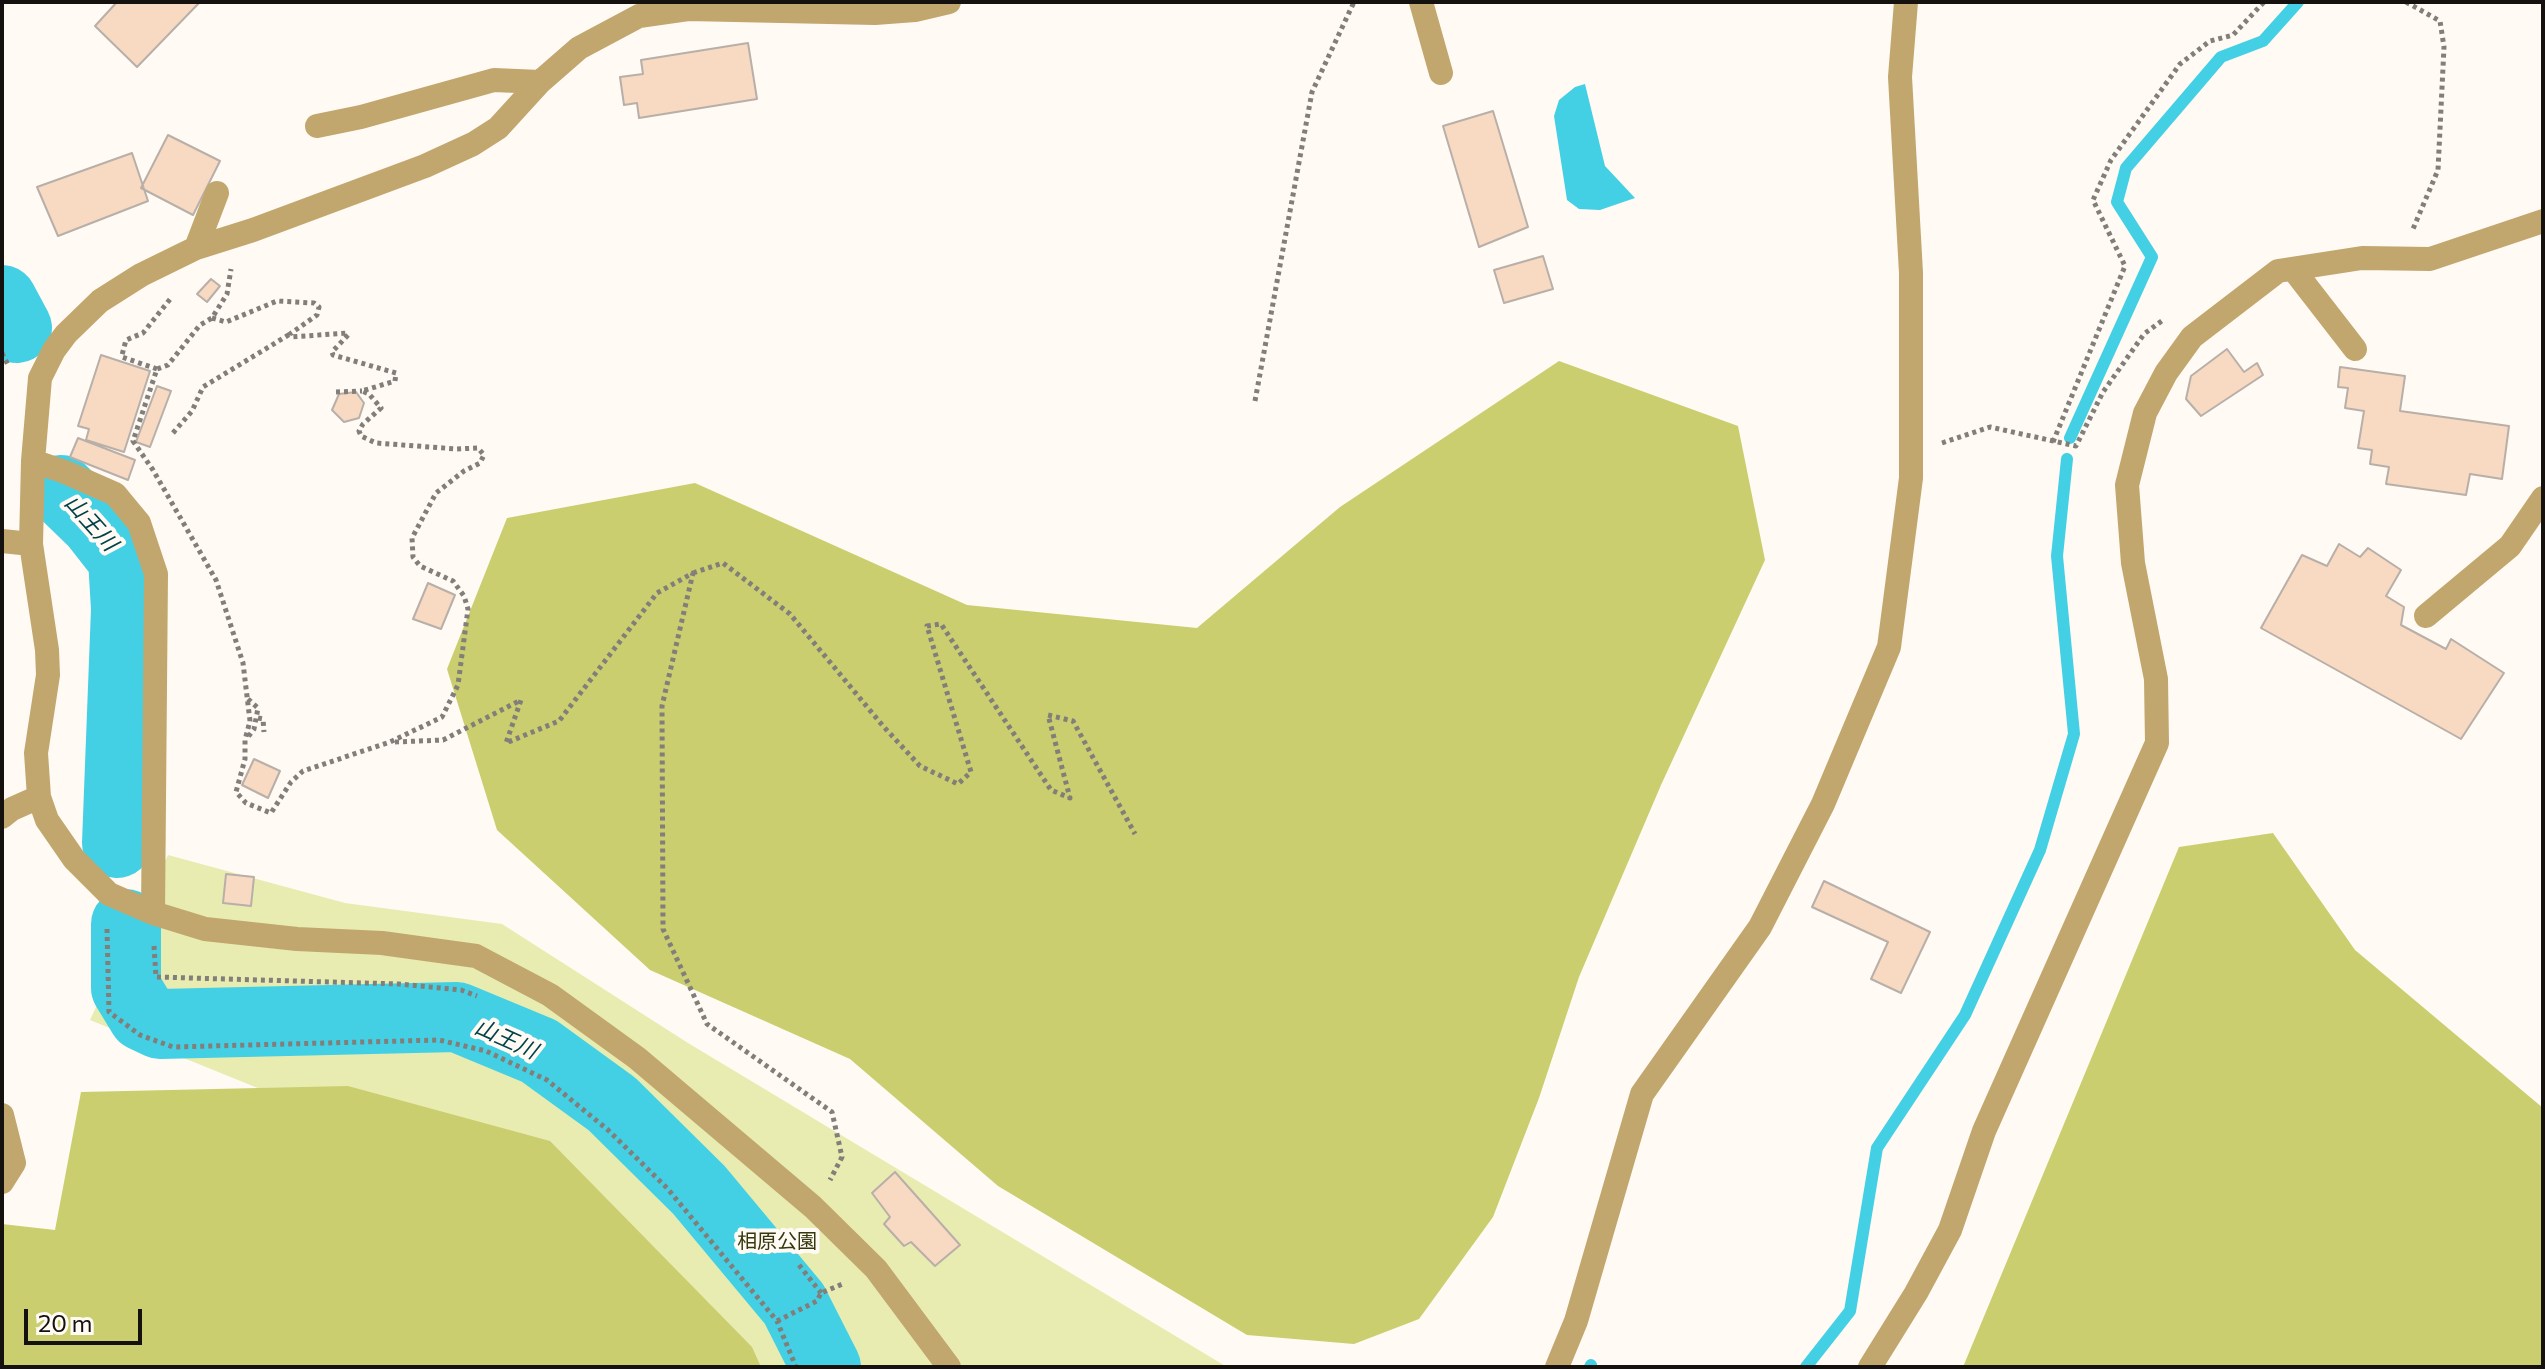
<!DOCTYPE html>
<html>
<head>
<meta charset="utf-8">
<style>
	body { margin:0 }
	#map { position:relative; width:2545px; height:1369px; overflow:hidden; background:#fffaf3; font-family:Commissioner,sans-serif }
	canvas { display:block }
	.frame { position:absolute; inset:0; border:4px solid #14110f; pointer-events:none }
	.scale { position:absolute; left:24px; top:1309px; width:118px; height:36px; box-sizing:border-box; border:4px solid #14110f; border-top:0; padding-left:10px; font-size:24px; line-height:28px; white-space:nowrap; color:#14110f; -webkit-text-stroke:6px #fffaf3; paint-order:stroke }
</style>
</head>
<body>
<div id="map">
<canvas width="2545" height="1369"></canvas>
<div class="frame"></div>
<div class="scale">20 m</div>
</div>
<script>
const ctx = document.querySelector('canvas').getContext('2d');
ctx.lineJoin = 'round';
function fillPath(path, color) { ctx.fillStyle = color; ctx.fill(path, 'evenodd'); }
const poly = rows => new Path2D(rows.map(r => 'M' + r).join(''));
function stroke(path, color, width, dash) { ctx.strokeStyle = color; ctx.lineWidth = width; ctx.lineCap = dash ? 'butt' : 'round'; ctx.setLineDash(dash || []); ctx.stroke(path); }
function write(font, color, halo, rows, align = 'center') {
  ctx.font = font + ' Commissioner,"Noto Sans JP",sans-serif'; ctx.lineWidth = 8; ctx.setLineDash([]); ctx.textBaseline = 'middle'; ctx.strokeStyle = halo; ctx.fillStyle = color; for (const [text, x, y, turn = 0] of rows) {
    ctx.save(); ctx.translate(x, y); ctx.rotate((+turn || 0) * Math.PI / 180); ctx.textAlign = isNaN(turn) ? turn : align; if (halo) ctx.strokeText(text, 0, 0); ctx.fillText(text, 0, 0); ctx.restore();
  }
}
const green = poly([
	[168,855,345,903,502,924,688,1043,1227,1367,691,1367,645,1245,90,1020]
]);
const forest = poly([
	[1559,361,1738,426,1765,560,1661,785,1579,977,1539,1098,1493,1217,1419,1319,1354,1344,1247,1335,998,1186,850,1059,650,970,497,830,447,669,507,518,695,483,967,605,1197,628,1340,507],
	[2273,833,2355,950,2543,1108,2543,1367,1963,1367,2179,847],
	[348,1086,550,1141,752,1347,761,1367,2,1367,2,1224,55,1230,81,1092]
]);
const water = poly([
	[1585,84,1605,166,1635,198,1600,210,1579,209,1567,200,1554,116,1559,100,1575,87]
]);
const stream = poly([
	[2070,438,2152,257,2117,202,2126,168,2221,57,2263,41,2298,2],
	[1590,1367,1591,1365],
	[1806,1367,1850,1311,1877,1148,1965,1015,2040,850,2074,734,2057,556,2067,459]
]);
const river = poly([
	[2,300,17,328],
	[61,490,94,522,123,559,126,609,117,843],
	[126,924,126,988,143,1016,160,1024,457,1017,539,1051,612,1104,699,1190,794,1304,826,1367]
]);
const building = poly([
	[117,2,200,2,137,67,95,26,117,2],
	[748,43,757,99,639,118,637,103,624,105,620,77,643,74,641,60,748,43],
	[1493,111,1528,227,1479,247,1443,126,1493,111],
	[168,135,220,161,193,215,141,188,168,135],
	[132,153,148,201,58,236,37,187,132,153],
	[1543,256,1553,289,1504,303,1494,270,1543,256],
	[211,279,220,286,207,302,197,294,211,279],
	[2227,349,2244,372,2257,363,2263,375,2201,416,2186,399,2191,376,2227,349],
	[101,355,150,371,124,452,86,440,89,429,78,426,101,355],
	[2340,367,2405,376,2400,411,2509,426,2502,479,2470,474,2466,495,2386,484,2389,467,2370,464,2372,450,2358,448,2364,411,2345,408,2348,388,2338,387,2340,367],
	[157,386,171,391,150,447,136,442,157,386],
	[356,392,364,403,359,418,344,422,332,410,339,394,356,392],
	[78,438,135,460,128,480,70,457,78,438],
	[2339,544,2360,557,2368,548,2401,570,2386,596,2404,607,2401,625,2446,649,2451,639,2504,673,2461,739,2261,628,2302,555,2327,566,2339,544],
	[428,583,455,595,441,629,413,619,428,583],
	[254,759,280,771,268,798,242,785,254,759],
	[226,874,254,877,251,906,223,903,226,874],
	[1824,881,1930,932,1901,993,1871,979,1888,942,1812,907,1824,881],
	[895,1172,960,1245,935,1266,911,1242,904,1246,884,1224,890,1217,872,1193,895,1172]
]);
const path = poly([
	[2406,2,2440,21,2444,47,2438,170,2413,229],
	[212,318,226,322,277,301,314,303,319,307,317,315,290,334,291,337,347,333,348,335,332,352,333,355,396,373,395,381,362,391,369,394,381,408,363,424,359,431,361,436,376,443,457,449,478,448,484,455,480,463,464,471,436,493,412,538,413,557,420,566,453,581,464,596,468,609,458,685,442,717,390,742,303,771,291,782,271,813,246,803,236,792,245,759,245,740,250,721,243,663,216,580,153,470,133,441,157,369,168,365,200,325,212,318,227,294,231,269],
	[2,353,9,367],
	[157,369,122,357,122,355,126,340,143,333,171,298],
	[336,392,362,391],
	[1255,401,1312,92,1354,2],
	[173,433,192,411,203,387,290,334],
	[2053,442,2125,266,2093,200,2111,160,2180,64,2210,41,2233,35,2264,2],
	[1942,443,1990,427,2076,446,2103,392,2144,334,2163,320],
	[693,573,723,563,790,614,883,726,920,766,958,784,971,772,927,626,941,624,1051,790,1070,798,1048,715,1073,721,1135,834],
	[248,699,258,708,254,729,248,737],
	[258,718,263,719,264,732],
	[395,742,443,740,521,700,506,743,559,721,657,593,693,573,662,706,663,929,707,1024,832,1112,842,1157,830,1180],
	[107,929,109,1012,140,1035,173,1047,439,1040,486,1051,547,1080,608,1130,667,1188,777,1321,796,1367],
	[154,946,156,977,399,984,461,990,477,996],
	[799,1265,821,1293],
	[777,1321,817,1301,821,1293,845,1283]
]);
const minor = poly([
	[949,2,915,10,875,13,688,9,639,16,579,48,540,82,498,128,473,144,425,166,253,230,196,248,141,275,100,301,66,334,54,350,40,378,33,461,31,544,47,650,48,675,36,753,39,797,47,820,74,859,109,894,153,913,205,929,297,939,382,943,476,956,550,995,637,1058,813,1207,876,1269,949,1367],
	[1421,2,1441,73],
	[317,126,361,117,494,80,540,82],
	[196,248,217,193],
	[2293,269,2355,349],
	[33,461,65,472,115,494,139,523,156,574,153,913],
	[2,541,31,544],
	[2426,616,2510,546,2543,498],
	[2,817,12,809,39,797],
	[2,1115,14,1163,2,1182],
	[1557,1367,1576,1321,1642,1094,1760,927,1823,804,1889,647,1911,478,1911,273,1900,77,1906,2],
	[1870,1367,1916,1293,1950,1230,1984,1131,2157,743,2156,679,2133,563,2127,485,2145,413,2166,373,2192,337,2278,271,2362,258,2430,259,2543,221]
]);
const parkNames = [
	["相原公園",777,1241]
];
const waterNames = [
	["山王川",91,523,48],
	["山王川",506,1039,24]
];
fillPath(green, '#e8ecb1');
fillPath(forest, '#cace6f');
fillPath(water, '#44d0e4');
stroke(stream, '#44d0e4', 12);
stroke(river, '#44d0e4', 70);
fillPath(building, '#f8d9c1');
stroke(building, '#b8afa9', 2);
stroke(path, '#827e7a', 5, [4, 4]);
stroke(minor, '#c1a76e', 24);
write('20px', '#36370e', '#fffaf3', parkNames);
write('italic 22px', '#00424a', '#fffaf3', waterNames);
</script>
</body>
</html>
